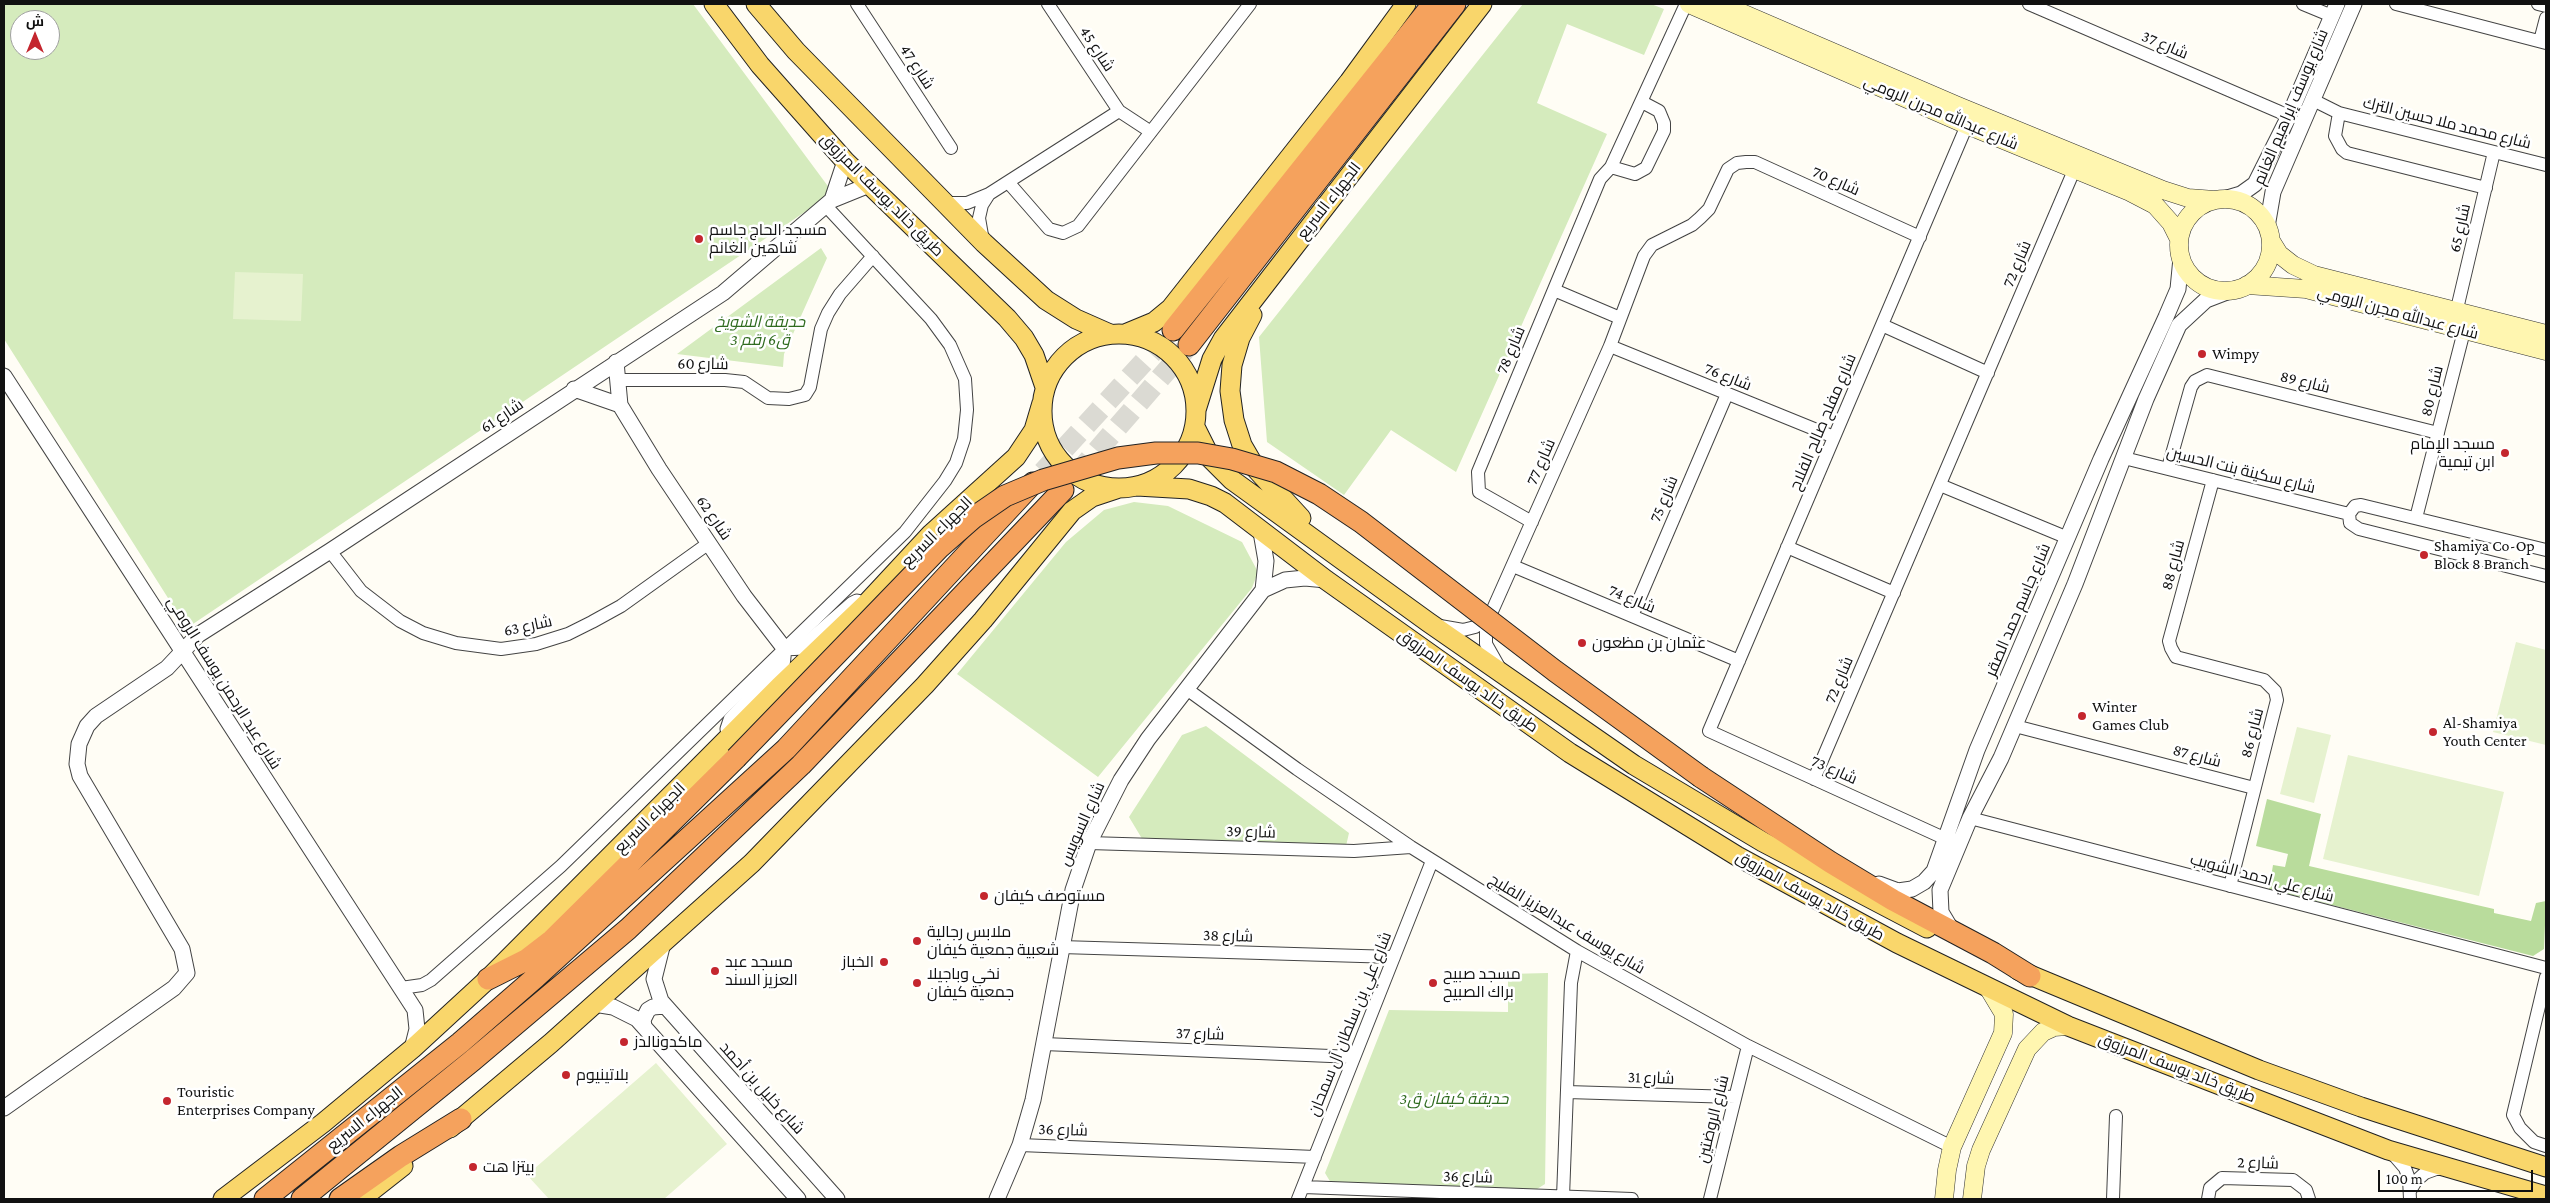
<!DOCTYPE html>
<html>
<head>
<meta charset="utf-8">
<style>
	body { margin:0 }
	#map { position:relative; width:2550px; height:1203px; overflow:hidden; background:#fffdf5; font-family:"Crimson Pro",Cairo,serif }
	canvas { display:block }
	.frame { position:absolute; inset:0; border:5px solid #111; pointer-events:none }
	.north { position:absolute; left:10px; top:10px; width:50px; height:50px; box-sizing:border-box; background:#fff; border:1px solid #a0a0a0; border-radius:50%; rotate:0deg; font-size:14px; font-weight:700; line-height:20px; text-align:center; color:#111 }
	.north::after { content:''; display:block; margin:auto; width:18px; height:22px; background:#c4262e; clip-path:polygon(50% 0,100% 100%,50% 72%,0 100%) }
	.scale { position:absolute; left:2378px; top:1170px; width:155px; height:22px; box-sizing:border-box; border:2px solid #111; border-top:0; padding-left:6px; font-size:15px; line-height:18px; white-space:nowrap; color:#111; -webkit-text-stroke:4px #fff; paint-order:stroke }
</style>
</head>
<body>
<div id="map">
<canvas width="2550" height="1203"></canvas>
<div class="frame"></div>
<div class="north">ش</div>
<div class="scale">100 m</div>
</div>
<script>
const ctx = document.querySelector('canvas').getContext('2d');
ctx.lineJoin = 'round';
function fillPath(path, color) { ctx.fillStyle = color; ctx.fill(path, 'evenodd'); }
const poly = rows => new Path2D(rows.map(r => 'M' + r).join(''));
function stroke(path, color, width, dash) { ctx.strokeStyle = color; ctx.lineWidth = width; ctx.lineCap = dash ? 'butt' : 'round'; ctx.setLineDash(dash || []); ctx.stroke(path); }
function write(font, color, halo, rows, align = 'center') {
  ctx.font = font + ' "Crimson Pro",Cairo,serif'; ctx.lineWidth = 5; ctx.setLineDash([]); ctx.textBaseline = 'middle'; ctx.strokeStyle = halo; ctx.fillStyle = color; for (const [text, x, y, turn = 0] of rows) {
    ctx.save(); ctx.translate(x, y); ctx.rotate((+turn || 0) * Math.PI / 180); ctx.textAlign = isNaN(turn) ? turn : align; if (halo) ctx.strokeText(text, 0, 0); ctx.fillText(text, 0, 0); ctx.restore();
  }
}
const green = poly([
	[4,4,693,4,833,193,187,628,4,339],
	[20,20,50,20,50,50,20,50],
	[1523,4,1651,4,1664,9,1644,55,1567,24,1537,103,1607,134,1456,472,1391,430,1344,495,1267,442,1259,337],
	[821,248,827,258,784,354,783,367,677,354],
	[1134,502,1168,506,1242,542,1258,572,1252,588,1098,777,957,674,1066,542,1104,510],
	[1206,726,1349,833,1346,846,1144,842,1129,817,1182,735],
	[1548,973,1545,1184,1534,1191,1331,1183,1325,1173,1389,1010,1508,1012,1508,974]
]);
const forest = poly([
	[2267,799,2321,814,2309,866,2494,909,2494,913,2531,921,2536,903,2546,901,2544,949,2533,956,2269,889,2273,865,2285,867,2288,854,2256,846]
]);
const pitch = poly([
	[235,272,303,274,301,321,233,319],
	[2516,642,2546,650,2546,745,2493,732],
	[2297,727,2331,735,2314,803,2280,794],
	[2348,755,2504,792,2479,896,2323,859],
	[656,1063,727,1144,664,1199,549,1199,527,1175]
]);
const motorwayTunnel = poly([
	[1043,472,1173,330],
	[1076,475,1189,345]
]);
const minor = poly([
	[857,4,951,148],
	[1048,4,1119,111,1151,132],
	[2029,4,2289,116],
	[2303,4,2332,16],
	[2396,4,2546,43],
	[2538,4,2546,6],
	[2540,41,2546,18],
	[2313,100,2339,113,2546,165],
	[2339,113,2335,136,2342,149,2347,153,2486,188],
	[1611,167,1635,174,1646,168,1664,131,1664,123,1659,111,1642,102],
	[1008,182,1049,229,1063,233,1078,226,1250,4],
	[942,203,967,203,989,194,1119,111],
	[983,241,979,218,982,205,989,194],
	[1554,290,1620,318],
	[2456,313,2494,152],
	[1882,325,1988,373],
	[1610,346,1834,437],
	[618,380,725,380,744,382,768,398,789,399,805,395,810,387,821,329,828,313,840,294,873,256],
	[2124,458,2349,514],
	[2168,468,2191,387,2195,381,2207,375,2438,433],
	[2213,480,2169,641,2171,648,2176,657,2264,680,2275,691,2277,700,2230,886],
	[1940,485,2068,538],
	[2416,518,2464,331],
	[1532,522,1479,492,1478,472,1600,179,1611,167,1686,4],
	[1787,547,1894,593],
	[2546,550,2361,505,2355,506,2349,514,2350,523,2359,529,2546,576],
	[330,551,361,591,400,621,423,633,456,643,501,649,536,644,568,634,592,622,621,606,709,543],
	[1513,566,1739,661],
	[1632,616,1727,394],
	[1440,626,1463,630,1475,627,1489,618],
	[1499,667,1486,644,1486,627,1489,618,1610,346,1644,256,1652,245,1692,225,1700,218,1709,209,1728,169,1737,163,1746,162,1755,162,1920,237],
	[1188,690,1297,769,1411,847,1577,951,1748,1046,1952,1147],
	[2015,726,2254,788],
	[1814,779,2075,168],
	[1970,818,2546,968],
	[1946,839,1709,731,1967,125],
	[1089,843,1354,851,1411,847],
	[1061,947,1394,957],
	[2546,977,2513,1115,2520,1128,2534,1142,2546,1146],
	[401,988,422,985,431,980,561,866,905,532,945,481,956,463,964,439,967,410,965,379,950,345,931,319,826,206],
	[1044,1044,1354,1057],
	[1567,1092,1735,1097],
	[1020,1145,1315,1157],
	[2392,1153,2405,1168,2409,1179,2410,1199],
	[1303,1187,1632,1199],
	[2410,1191,2416,1181,2425,1173,2436,1169,2445,1169],
	[1563,1197,1571,983,1577,951],
	[1298,1199,1432,861],
	[1710,1199,1748,1046],
	[2113,1199,2116,1116],
	[2208,1199,2210,1188,2222,1178,2293,1180,2306,1190,2309,1199]
]);
const tertiary = poly([
	[2224,199,2241,194,2255,184,2289,116,2337,4],
	[832,200,845,161],
	[2267,227,2273,192,2354,4],
	[616,362,620,405,659,469,744,596,784,648,782,666,731,720,728,729,732,736],
	[4,376,415,1010,417,1029,412,1049],
	[574,389,620,405],
	[1261,532,1266,561,1263,590],
	[784,648,804,647,853,604,857,602,865,605],
	[1879,884,1898,891,1912,889,1924,882,1934,871,1977,750,2101,459,2166,317,2178,289,2181,258],
	[1953,932,1941,912,1940,890,1970,818,2001,758,2075,584,2146,399,2179,325,2206,300,2232,290],
	[663,943,654,979,661,1001,837,1199],
	[594,1004,613,1007,637,1019,798,1199],
	[644,1026,643,1020,648,1010,653,1007,665,1006],
	[4,1108,174,988,187,973,182,949,80,776,77,764,79,744,87,726,96,716,167,668,198,635,330,551,723,293,832,200,869,185],
	[997,1199,1020,1145,1033,1100,1073,890,1089,843,1121,780,1148,739,1263,590,1285,580,1305,578,1326,580]
]);
const secondary = poly([
	[1689,4,1967,125,2130,192,2155,205,2171,223,2179,239],
	[1721,4,1958,106,2163,190,2188,198,2215,200],
	'2179 245a46 46 0 1 1 92 0a46 46 0 1 1-92 0Z',
	[2271,241,2279,254,2293,265,2314,275,2546,334],
	[2247,285,2306,289,2546,351],
	[1944,1199,1947,1170,1952,1147,2003,1033,2004,1014,1989,989],
	[1972,1199,1976,1166,1981,1150,2027,1049,2043,1032,2054,1027,2068,1026]
]);
const primary = poly([
	[714,4,760,65,845,161,1007,318,1024,338,1034,355,1045,387],
	[756,4,796,51,984,243,1046,300,1076,319,1110,334],
	[1252,315,1240,338,1232,365,1230,391,1234,420,1242,445,1256,469,1301,518],
	[1125,334,1154,322,1171,308,1349,82,1406,4],
	'1042 411a77 77 0 1 1 154 0a77 77 0 1 1-154 0Z',
	[1196,410,1212,359,1223,339,1482,4],
	[1195,427,1211,459,1232,480,1428,622,1634,765,1763,842,1927,928],
	[1137,486,1189,489,1211,496,1225,503,1326,580,1570,753,1737,856,1897,943,2068,1026,2230,1089,2388,1150,2546,1196],
	[2018,970,2259,1070,2361,1107,2546,1167],
	[450,1128,551,1043,752,863,925,685,983,620,1072,511,1092,497,1119,488],
	[223,1199,323,1123,412,1049,488,979,779,687,865,605,931,534,1016,457,1034,430,1042,403],
	[361,1199,403,1166]
]);
const motorway = poly([
	[1173,330,1433,4],
	[1189,345,1455,4],
	[1701,777,1830,862,1893,900,1993,953,2030,976],
	[488,979,526,960,552,940,736,758],
	[265,1199,460,1043,536,977,786,749,1033,483],
	[302,1199,473,1060,628,929,801,765,1063,490],
	[340,1199,401,1156,461,1119]
]);
const motorwayBridge = poly([
	[736,758,940,547,973,518,1005,496,1043,480,1118,458,1156,453,1198,453,1232,459,1276,472,1319,494,1361,522,1555,671,1701,777]
]);
const markers = [
	[699,239,5,"#c4262e"],
	[2202,354,5,"#c4262e"],
	[2505,453,5,"#c4262e"],
	[2424,555,5,"#c4262e"],
	[1582,643,5,"#c4262e"],
	[2082,716,5,"#c4262e"],
	[2433,732,5,"#c4262e"],
	[984,896,5,"#c4262e"],
	[917,941,5,"#c4262e"],
	[884,962,5,"#c4262e"],
	[715,971,5,"#c4262e"],
	[917,983,5,"#c4262e"],
	[1433,983,5,"#c4262e"],
	[624,1042,5,"#c4262e"],
	[566,1075,5,"#c4262e"],
	[167,1101,5,"#c4262e"],
	[473,1167,5,"#c4262e"]
];
const streetNames = [
	["شارع 37",2165,45,23],
	["شارع 45",1097,49,57],
	["شارع 47",917,67,57],
	["شارع يوسف إبراهيم الغانم",2291,107,-67],
	["شارع عبدالله مجرن الرومي",1941,113,23],
	["شارع محمد ملا حسين الترك",2447,123,14],
	["شارع 70",1836,181,24],
	["طريق خالد يوسف المرزوق",882,195,45],
	["الجهراء السريع",1329,201,-52],
	["شارع 65",2460,228,-77],
	["شارع 72",2017,264,-67],
	["شارع عبدالله مجرن الرومي",2398,313,15],
	["شارع 78",1511,350,-67],
	["شارع 60",703,364,1],
	["شارع 76",1728,377,22],
	["شارع 89",2305,382,14],
	["شارع 80",2432,391,-76],
	["شارع 61",502,416,-34],
	["شارع مفلح صالح الفلاح",1823,422,-67],
	["شارع 77",1541,462,-66],
	["شارع سكينة بنت الحسين",2241,470,14],
	["شارع 75",1664,499,-67],
	["شارع 62",714,518,56],
	["الجهراء السريع",937,532,-45],
	["شارع 88",2173,565,-75],
	["شارع 74",1632,599,23],
	["شارع جاسم حمد الصقر",2018,610,-67],
	["شارع 63",528,626,-12],
	["شارع 72",1839,680,-67],
	["طريق خالد يوسف المرزوق",1468,681,35],
	["شارع عبد الرحمن يوسف الرومي",224,683,58],
	["شارع 86",2252,733,-75],
	["شارع 87",2197,756,15],
	["شارع 73",1834,770,24],
	["الجهراء السريع",650,818,-45],
	["شارع السويس",1082,824,-66],
	["39 شارع",1251,832,2],
	["شارع علي احمد الشويب",2262,878,15],
	["طريق خالد يوسف المرزوق",1810,896,29],
	["شارع يوسف عبدالعزيز الفليج",1567,924,31],
	["شارع 38",1228,936,2],
	["شارع علي بن سلطان آل سمحان",1350,1024,-68],
	["شارع 37",1200,1034,2],
	["طريق خالد يوسف المرزوق",2177,1068,21],
	["شارع 31",1651,1078,2],
	["شارع خليل بن أحمد",762,1088,48],
	["الجهراء السريع",365,1119,-39],
	["شارع الروضتين",1713,1119,-76],
	["شارع 36",1063,1130,2],
	["شارع 2",2258,1163,2],
	["شارع 36",1468,1177,2]
];
const poiNames = [
	["مسجد الحاج جاسم",709,230],
	["شاهين الغانم",709,248],
	["Wimpy",2212,354],
	["مسجد الإمام",2495,444,"right"],
	["ابن تيمية",2495,462,"right"],
	["Shamiya Co-Op",2434,546],
	["Block 8 Branch",2434,564],
	["عثمان بن مظعون",1592,643],
	["Winter",2092,707],
	["Games Club",2092,725],
	["Al-Shamiya",2443,723],
	["Youth Center",2443,741],
	["مستوصف كيفان",994,896],
	["ملابس رجالية",927,932],
	["شعبية جمعية كيفان",927,950],
	["مسجد عبد",725,962],
	["العزيز السند",725,980],
	["الخباز",874,962,"right"],
	["نخي وباجيلا",927,974],
	["جمعية كيفان",927,992],
	["مسجد صبيح",1443,974],
	["براك الصبيح",1443,992],
	["ماكدونالدز",634,1042],
	["بلاتينيوم",576,1075],
	["Touristic",177,1092],
	["Enterprises Company",177,1110],
	["بيتزا هت",483,1167]
];
const parkNames = [
	["حديقة الشويخ",760,322],
	["ق6 رقم 3",760,340],
	["حديقة كيفان ق3",1454,1099]
];
fillPath(green, '#d5ebbd');
fillPath(forest, '#b9dc9c');
fillPath(pitch, '#e6f2cf');
stroke(motorwayTunnel, '#dbdad3', 21, [21, 11]);
stroke(minor, '#444', 14);
stroke(tertiary, '#444', 17);
stroke(secondary, '#333', 19);
stroke(primary, '#222', 21);
stroke(motorway, '#222', 23);
stroke(minor, '#fff', 12);
stroke(tertiary, '#fff', 15);
stroke(secondary, '#fff6b0', 18);
stroke(primary, '#f9d66b', 19);
stroke(motorway, '#f5a25d', 21);
stroke(motorwayBridge, '#222', 23, []);
stroke(motorwayBridge, '#f5a25d', 21);
for (const [x, y, r, color] of markers) { const dot = new Path2D(); dot.arc(x, y, r, 0, 2 * Math.PI); ctx.fillStyle = color; ctx.fill(dot); stroke(dot, '#fff', 2); }
write('16px', '#111', '#fff', streetNames);
write('16px', '#111', '#fff', poiNames, 'left');
write('italic 16px', '#2f6b1f', '#fff', parkNames);
</script>
</body>
</html>
